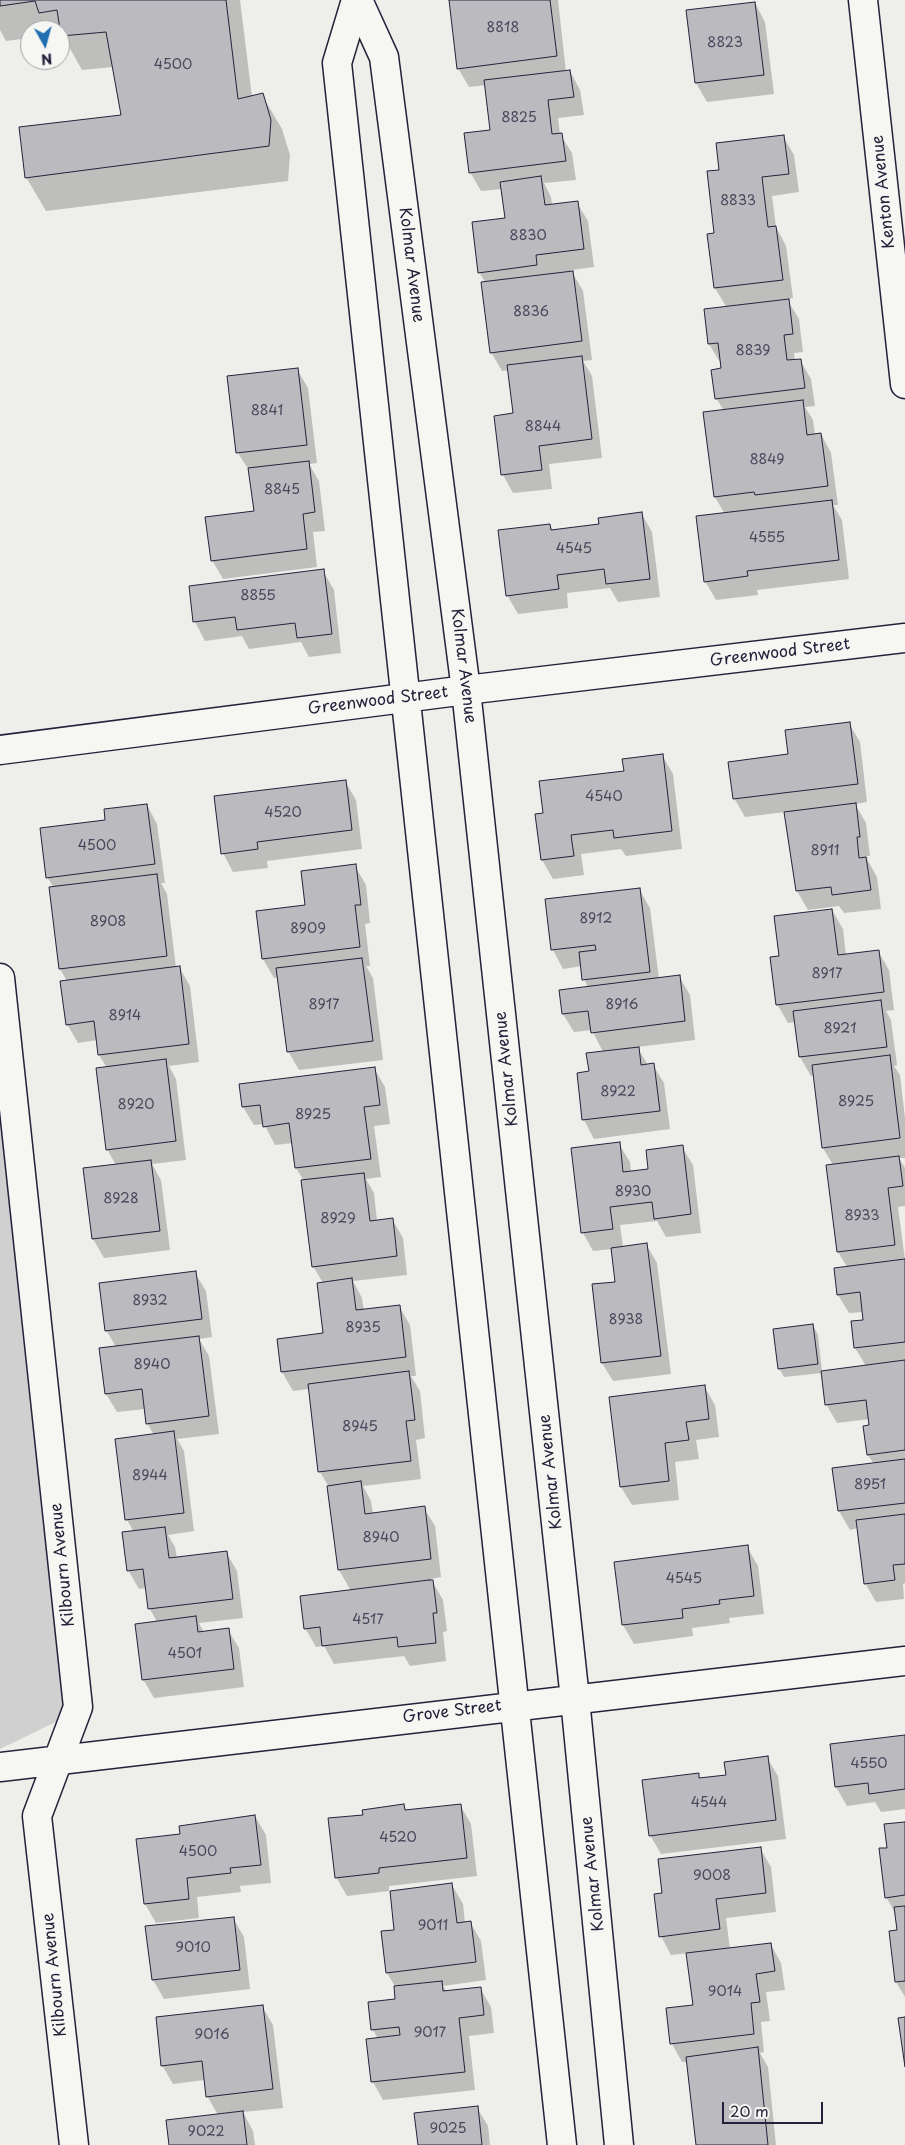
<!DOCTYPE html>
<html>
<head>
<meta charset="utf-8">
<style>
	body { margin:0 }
	#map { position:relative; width:905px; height:2145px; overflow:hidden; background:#eeeeeb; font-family:"Playpen Sans",sans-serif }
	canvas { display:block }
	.north { position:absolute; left:20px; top:20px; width:50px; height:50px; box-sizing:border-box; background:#f6f6f2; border:1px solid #a1a1a9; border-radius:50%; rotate:173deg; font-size:14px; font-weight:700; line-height:20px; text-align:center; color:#22223b }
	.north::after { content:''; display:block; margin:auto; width:18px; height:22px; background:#1f6fb2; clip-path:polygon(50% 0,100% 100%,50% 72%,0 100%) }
	.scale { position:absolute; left:722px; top:2102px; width:101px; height:22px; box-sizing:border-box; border:2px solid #22223b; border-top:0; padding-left:6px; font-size:15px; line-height:18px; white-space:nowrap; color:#22223b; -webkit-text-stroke:4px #f6f6f2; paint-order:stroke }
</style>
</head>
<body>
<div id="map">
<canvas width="905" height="2145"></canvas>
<div class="north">N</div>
<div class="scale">20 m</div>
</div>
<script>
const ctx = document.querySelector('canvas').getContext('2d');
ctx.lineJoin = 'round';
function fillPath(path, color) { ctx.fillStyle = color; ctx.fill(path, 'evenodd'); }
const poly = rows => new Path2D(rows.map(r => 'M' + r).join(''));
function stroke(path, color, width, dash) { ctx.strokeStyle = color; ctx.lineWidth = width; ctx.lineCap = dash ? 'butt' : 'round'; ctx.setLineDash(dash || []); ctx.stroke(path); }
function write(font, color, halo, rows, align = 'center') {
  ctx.font = font + ' "Playpen Sans",sans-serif'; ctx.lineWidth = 4; ctx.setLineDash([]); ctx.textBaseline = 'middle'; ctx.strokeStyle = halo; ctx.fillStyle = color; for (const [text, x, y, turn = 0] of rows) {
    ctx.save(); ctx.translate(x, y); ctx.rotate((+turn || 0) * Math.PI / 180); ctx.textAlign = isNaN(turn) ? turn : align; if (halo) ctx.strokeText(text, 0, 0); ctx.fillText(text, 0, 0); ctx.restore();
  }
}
const green = poly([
	[0,1102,66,1717,0,1749]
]);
const shadow = poly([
	[0,0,240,0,252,97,262,95,282,129,290,155,288,181,46,211,26,177,122,117,113,67,82,70,68,45,60,47,60,30,30,30,30,38,6,41,0,30],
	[450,0,558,0,566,72,570,71,580,90,584,115,558,118,560,134,572,153,576,180,544,183,551,197,552,206,577,203,588,221,594,267,571,270,583,291,592,360,583,361,592,376,602,458,549,464,552,489,513,493,503,475,514,414,509,370,502,371,491,352,486,283,479,272,506,219,502,189,481,191,470,172,491,131,486,85,469,87,458,68],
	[755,3,765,22,774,94,707,102,696,83,688,11],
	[783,136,794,155,799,192,772,196,776,227,786,246,793,298,787,299,799,319,803,352,794,353,795,361,800,360,811,379,815,406,805,407,813,420,815,435,821,434,831,453,838,505,833,505,842,520,849,579,757,590,758,595,716,600,705,581,725,514,715,497,724,411,716,398,723,369,722,362,720,362,709,344,727,308,715,288,709,235,716,234,721,171],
	[297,369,308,388,317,463,309,464,319,481,325,531,313,532,317,567,223,579,212,560,255,512,250,472,238,453,228,378],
	[642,514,652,532,660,597,618,602,610,588,567,593,568,608,518,614,507,595,550,525,553,531,600,525],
	[323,571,334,590,341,653,309,657,301,642,249,649,242,636,205,641,195,622,190,587],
	[849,723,860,742,867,802,855,804,866,823,870,856,867,856,868,861,877,877,881,909,844,913,839,906,808,910,797,891,785,812,745,817,734,798],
	[662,755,673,774,682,849,626,856,621,849,581,854,584,875,553,879,542,860,537,815,544,814],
	[345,781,356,800,362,849,267,861,268,868,233,872,223,853],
	[147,805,157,824,165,883,161,883,167,894,176,968,179,967,190,986,199,1062,169,1066,176,1079,186,1160,152,1164,161,1180,170,1250,104,1258,93,1239,84,1169,116,1165,107,1149,107,1068,99,1055,97,1040,78,1043,67,1024,67,981,60,969,50,888,54,888,47,877,107,822],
	[355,866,366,885,370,923,365,924,370,966,366,966,373,978,383,1060,299,1070,288,1051,279,977,274,978,263,959,307,906],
	[639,889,650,908,659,979,679,976,690,995,695,1040,637,1047,648,1065,653,1065,664,1083,670,1129,594,1139,584,1120,578,1074,590,1072,603,1052,592,1030,574,1032,563,1014,588,987,584,979,582,966,563,969,553,950,547,901],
	[832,910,843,929,846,955,878,951,889,970,894,1010,886,1011,891,1020,897,1065,894,1066,900,1075,905,1118,905,1158,899,1158,905,1168,905,1206,898,1207,905,1260,905,1583,903,1584,904,1599,876,1602,865,1583,858,1528,850,1530,839,1511,874,1464,868,1455,870,1419,837,1423,826,1404,822,1373,784,1377,779,1368,813,1325,818,1335,822,1372,866,1366,855,1348,852,1322,864,1321,863,1312,849,1313,838,1295,847,1267,838,1252,833,1165,823,1148,814,1075,811,1076,800,1057,796,1022,788,1023,777,1004,780,957],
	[374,1068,385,1087,390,1124,374,1126,381,1177,366,1179,374,1193,377,1221,392,1219,403,1238,407,1275,353,1281,362,1298,364,1311,399,1306,410,1325,416,1376,411,1376,420,1391,425,1438,416,1440,421,1479,363,1486,371,1501,373,1514,424,1508,435,1526,441,1577,431,1579,443,1600,447,1631,443,1632,446,1661,410,1666,404,1656,334,1664,324,1646,316,1647,305,1628,351,1591,339,1570,329,1487,320,1472,309,1389,293,1391,282,1372,278,1340,324,1334,323,1283,313,1266,304,1181,296,1168,293,1143,275,1145,264,1124,254,1125,243,1107],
	[619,1144,630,1162,631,1172,650,1170,682,1147,693,1165,701,1233,666,1237,657,1221,620,1225,623,1247,646,1244,657,1263,671,1374,613,1381,602,1363,616,1283,612,1249,593,1251,583,1233],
	[195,1273,206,1291,212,1337,199,1339,209,1356,219,1434,177,1439,184,1451,194,1531,168,1535,175,1547,177,1558,226,1552,237,1571,243,1618,199,1623,204,1633,228,1630,239,1648,244,1687,154,1698,143,1679,157,1622,150,1609,147,1588,139,1589,128,1570,134,1532,127,1520,154,1435,147,1423,145,1409,117,1412,106,1394,116,1347,106,1330],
	[704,1386,715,1405,719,1437,696,1440,699,1459,675,1462,679,1500,632,1505,621,1487],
	[747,1547,758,1566,764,1614,729,1618,730,1623,692,1628,693,1636,634,1644,623,1625,616,1563],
	[905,1736,905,1809,881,1812,875,1802,847,1806,836,1787],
	[767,1758,778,1776,786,1839,661,1854,650,1835,698,1774,701,1779,727,1776],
	[460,1805,471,1824,477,1876,389,1886,389,1891,347,1896,336,1877,364,1816,404,1806,407,1811],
	[255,1816,266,1835,271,1883,240,1886,241,1892,197,1897,199,1918,156,1923,145,1904,137,1840,182,1835,223,1822,222,1820],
	[905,1823,905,1997,896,1982,898,1931,896,1914,886,1897,889,1849],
	[760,1848,771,1867,776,1912,726,1918,730,1949,771,1945,781,1963,785,1990,766,1992,770,2021,761,2022,764,2052,760,2053,768,2067,776,2145,697,2145,688,2062,682,2062,672,2044,694,2006,688,1953,671,1955,661,1936,664,1894],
	[452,1885,463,1904,465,1923,470,1922,481,1941,486,1980,443,1986,447,1992,480,1988,491,2007,494,2033,469,2036,475,2090,383,2100,373,2082,378,2039,373,2030,370,2003,397,2000,396,1988,387,1973,395,1931],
	[233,1918,244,1937,250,1989,164,1999,153,1980,147,1927],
	[262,2006,273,2025,283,2108,243,2112,253,2131,255,2145,170,2145,218,2115,207,2096,205,2080,173,2084,162,2065],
	[477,2108,488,2126,490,2145,419,2145]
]);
const building = poly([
	[0,0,226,0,238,99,263,93,271,120,269,146,25,178,19,127,121,115,106,32,61,36,57,10,39,13,35,1,0,6,0,0],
	[449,0,550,0,557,56,457,69,449,0],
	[755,2,764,75,695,83,686,10,755,2],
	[570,70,574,97,548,100,552,134,562,133,566,161,469,173,464,133,490,130,484,80,570,70],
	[784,135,789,174,762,177,768,227,776,226,783,280,714,288,707,234,714,233,707,171,719,170,716,143,784,135],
	[541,176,545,205,578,201,584,249,536,255,537,265,478,273,472,222,505,218,500,182,541,176],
	[573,271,582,341,490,353,481,282,573,271],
	[789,299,793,334,784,335,787,360,801,359,805,388,715,399,711,370,721,368,718,343,708,344,704,309,789,299],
	[582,356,592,439,539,446,542,470,501,475,494,416,513,413,507,365,582,356],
	[298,368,307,445,236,453,227,376,298,368],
	[803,400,807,435,821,433,828,486,755,495,754,492,714,497,703,412,803,400],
	[309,461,315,512,303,514,307,549,211,561,205,517,254,511,248,468,309,461],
	[832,500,839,560,747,571,748,576,704,582,696,516,832,500],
	[642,512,650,579,606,584,604,569,557,575,559,589,506,596,498,530,550,524,551,530,599,524,598,518,642,512],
	[324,569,332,634,297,638,295,623,237,630,235,617,193,622,189,586,324,569],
	[850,722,858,784,733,799,728,762,788,754,785,730,850,722],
	[663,754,672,831,614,838,613,830,571,835,574,856,541,860,535,814,543,813,539,781,624,771,622,759,663,754],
	[346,780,352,830,257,842,258,849,221,854,214,796,346,780],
	[856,803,860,837,857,837,859,858,866,857,871,890,832,895,831,887,796,891,784,812,856,803],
	[147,804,155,864,46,878,40,828,105,820,104,809,147,804],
	[356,864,361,905,355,905,360,947,262,959,256,911,305,905,301,871,356,864],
	[157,874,167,956,59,969,49,887,157,874],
	[640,888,650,972,582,980,579,952,596,950,595,945,551,950,545,899,640,888],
	[832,909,838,955,879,950,884,992,776,1005,770,957,779,956,774,916,832,909],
	[362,958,373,1041,287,1052,276,968,362,958],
	[180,966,189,1044,98,1055,94,1021,66,1025,60,981,180,966],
	[680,975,685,1021,591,1033,588,1011,562,1014,559,990,680,975],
	[881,1000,887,1047,799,1057,793,1011,881,1000],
	[639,1047,641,1065,654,1063,660,1111,582,1120,577,1073,589,1071,586,1053,639,1047],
	[890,1055,900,1138,822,1148,812,1065,890,1055],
	[166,1059,176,1141,106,1150,96,1068,166,1059],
	[375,1067,380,1105,364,1107,371,1159,295,1168,289,1123,263,1127,260,1105,242,1107,239,1084,375,1067],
	[620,1142,623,1172,648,1169,646,1150,683,1145,691,1214,654,1219,652,1202,610,1207,613,1229,581,1233,571,1148,620,1142],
	[899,1156,903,1186,888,1188,895,1245,837,1252,826,1165,899,1156],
	[151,1160,160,1231,92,1239,83,1168,151,1160],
	[364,1173,370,1221,393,1218,397,1256,312,1267,301,1180,364,1173],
	[647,1243,661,1356,601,1363,592,1284,615,1282,611,1248,647,1243],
	[905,1259,905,1342,854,1348,851,1321,863,1320,860,1292,837,1295,834,1268,905,1259],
	[196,1271,202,1319,105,1331,99,1283,196,1271],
	[352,1278,356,1310,400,1305,406,1357,281,1372,277,1339,323,1333,317,1283,352,1278],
	[813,1324,818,1364,778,1369,773,1329,813,1324],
	[199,1336,209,1416,146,1424,142,1389,105,1394,99,1348,199,1336],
	[905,1360,905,1450,867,1455,863,1426,869,1425,866,1400,825,1405,821,1371,905,1360],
	[409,1371,415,1420,406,1421,411,1461,318,1472,308,1384,409,1371],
	[705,1385,709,1419,686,1422,689,1440,665,1443,669,1481,620,1487,609,1397,705,1385],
	[174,1431,184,1513,125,1520,115,1439,174,1431],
	[905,1459,905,1503,838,1511,832,1468,905,1459],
	[361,1481,365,1514,425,1506,431,1559,338,1570,327,1486,361,1481],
	[905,1514,905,1564,893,1565,895,1580,864,1584,856,1520,905,1514],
	[165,1527,169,1558,227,1551,233,1599,148,1609,143,1569,127,1571,122,1532,165,1527],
	[748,1545,754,1596,719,1600,720,1604,682,1609,683,1618,622,1625,614,1562,748,1545],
	[429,1580,433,1580,437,1613,433,1613,436,1643,398,1647,397,1637,322,1646,320,1627,304,1629,300,1596,429,1580],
	[196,1616,198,1632,229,1628,234,1669,142,1680,135,1624,196,1616],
	[905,1735,905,1789,869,1794,868,1783,835,1787,830,1744,905,1735],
	[768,1756,776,1820,649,1836,642,1780,699,1773,699,1778,726,1775,724,1762,768,1756],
	[404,1804,405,1810,461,1804,467,1858,379,1868,379,1873,335,1878,328,1818,363,1815,362,1810,404,1804],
	[255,1815,261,1865,230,1868,231,1873,187,1878,189,1899,144,1904,136,1839,180,1834,179,1826,255,1815],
	[905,1822,905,1895,885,1898,879,1848,887,1848,884,1824,905,1822],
	[761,1847,766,1893,716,1899,720,1929,659,1937,654,1894,662,1893,658,1859,761,1847],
	[452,1883,457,1923,471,1921,476,1962,386,1973,381,1931,394,1930,390,1891,452,1883],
	[905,1906,905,1981,895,1982,889,1931,897,1930,894,1907,905,1906],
	[234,1917,240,1970,152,1980,145,1926,234,1917],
	[771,1943,775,1971,756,1974,760,2002,751,2003,754,2034,670,2044,666,2008,693,2005,686,1953,771,1943],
	[442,1981,443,1991,481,1987,484,2015,459,2018,465,2072,371,2082,366,2039,400,2035,399,2027,371,2030,368,2002,395,1999,394,1986,442,1981],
	[263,2005,273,2089,206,2097,202,2061,161,2066,156,2017,263,2005],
	[905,2017,905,2067,898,2018,905,2017],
	[758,2047,768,2145,696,2145,686,2057,758,2047],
	[478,2106,482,2145,418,2145,414,2113,478,2106],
	[243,2111,247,2145,169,2145,166,2120,243,2111]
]);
const minor = poly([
	[356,0,337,63,562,2145],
	[358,0,384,57,466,690,575,1699,619,2145],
	[863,0,905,384],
	[0,750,466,690,905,638],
	[0,978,78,1707,37,1816,74,2145],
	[0,1767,905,1661]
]);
const numberNames = [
	["8818",503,28],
	["8823",725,43],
	["4500",173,65],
	["8825",519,118],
	["8833",738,201],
	["8830",528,236],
	["8836",531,312],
	["8839",753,351],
	["8841",267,411],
	["8844",543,427],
	["8849",767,460],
	["8845",282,490],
	["4555",767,538],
	["4545",574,549],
	["8855",258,596],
	["4540",604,797],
	["4520",283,813],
	["4500",97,846],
	["8911",825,851],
	["8912",596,919],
	["8908",108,922],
	["8909",308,929],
	["8917",827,974],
	["8917",324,1005],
	["8916",622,1005],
	["8914",125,1016],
	["8921",840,1029],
	["8922",618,1092],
	["8925",856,1102],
	["8920",136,1105],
	["8925",313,1115],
	["8930",633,1192],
	["8928",121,1199],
	["8933",862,1216],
	["8929",338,1219],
	["8932",150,1301],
	["8938",626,1320],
	["8935",363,1328],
	["8940",152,1365],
	["8945",360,1427],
	["8944",150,1476],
	["8951",870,1485],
	["8940",381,1538],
	["4545",684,1579],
	["4517",368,1620],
	["4501",185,1654],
	["4550",869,1764],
	["4544",709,1803],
	["4520",398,1838],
	["4500",198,1852],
	["9008",712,1876],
	["9011",433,1926],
	["9010",193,1948],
	["9014",725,1992],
	["9017",430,2033],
	["9016",212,2035],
	["9025",448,2129],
	["9022",206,2132]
];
const streetNames = [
	["Kenton Avenue",884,192,-96],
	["Kolmar Avenue",411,265,83],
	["Greenwood Street",780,653,-7],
	["Kolmar Avenue",463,666,83],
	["Greenwood Street",378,701,-7],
	["Kolmar Avenue",507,1069,-96],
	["Kolmar Avenue",551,1472,-96],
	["Kilbourn Avenue",63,1565,-96],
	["Grove Street",452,1712,-7],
	["Kolmar Avenue",593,1874,-96],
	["Kilbourn Avenue",55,1975,-96]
];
fillPath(green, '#d0d0d1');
fillPath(shadow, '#0003');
fillPath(building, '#bbbbbf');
stroke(building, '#22223b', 1);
stroke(minor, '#22223b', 31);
stroke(minor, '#f6f6f2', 28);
write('14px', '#48485c', null, numberNames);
write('16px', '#22223b', '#f6f6f2', streetNames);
</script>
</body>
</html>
